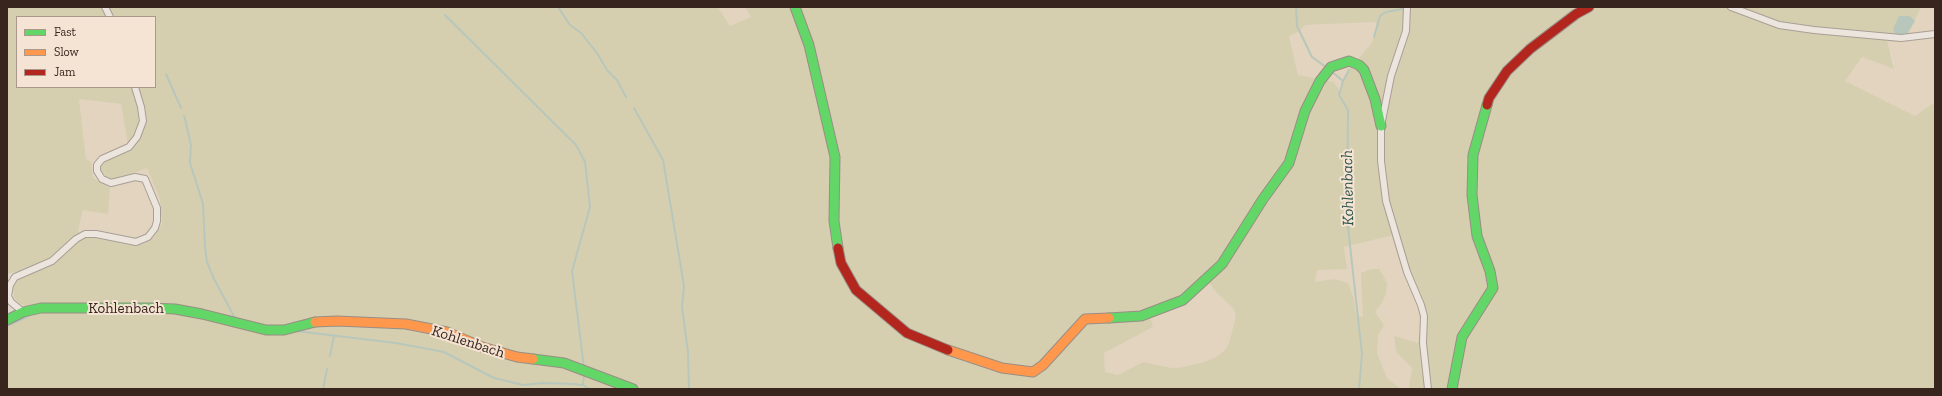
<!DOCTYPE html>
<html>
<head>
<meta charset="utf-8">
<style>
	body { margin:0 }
	#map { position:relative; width:1942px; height:396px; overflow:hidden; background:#e3d8cd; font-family:"Zilla Slab",serif }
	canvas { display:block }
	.frame { position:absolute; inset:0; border:8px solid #37251e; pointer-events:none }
	.legend { position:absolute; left:16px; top:16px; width:140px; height:72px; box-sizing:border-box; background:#f5e4d3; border:1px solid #a9988b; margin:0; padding:5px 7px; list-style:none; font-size:12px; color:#37251e }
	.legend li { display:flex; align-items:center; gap:8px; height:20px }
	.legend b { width:20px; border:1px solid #a9988b }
</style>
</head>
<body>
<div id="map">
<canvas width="1942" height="396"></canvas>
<div class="frame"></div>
<ul class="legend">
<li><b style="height:5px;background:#63d668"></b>Fast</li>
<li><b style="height:5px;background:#ff974d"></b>Slow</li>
<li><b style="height:5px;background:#b3261e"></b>Jam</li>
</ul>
</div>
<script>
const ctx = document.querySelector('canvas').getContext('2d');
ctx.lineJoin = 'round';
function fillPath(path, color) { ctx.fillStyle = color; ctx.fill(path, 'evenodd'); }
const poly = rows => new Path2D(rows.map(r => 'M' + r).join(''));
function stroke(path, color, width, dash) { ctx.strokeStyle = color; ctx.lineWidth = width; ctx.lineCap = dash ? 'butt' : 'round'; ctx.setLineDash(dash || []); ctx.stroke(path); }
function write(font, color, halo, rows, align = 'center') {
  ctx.font = font + ' "Zilla Slab",serif'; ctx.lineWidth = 4; ctx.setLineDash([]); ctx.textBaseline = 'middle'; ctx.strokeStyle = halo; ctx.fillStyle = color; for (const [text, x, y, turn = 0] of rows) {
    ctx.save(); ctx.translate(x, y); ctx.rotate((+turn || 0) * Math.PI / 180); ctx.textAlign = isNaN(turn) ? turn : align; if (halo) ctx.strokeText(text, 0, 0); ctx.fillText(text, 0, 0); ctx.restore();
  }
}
const farmland = poly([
	[718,7,745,7,751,17,730,26],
	[1921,7,1935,7,1935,102,1915,116,1844,81,1862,57,1894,69,1894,63,1886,36,1907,37],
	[1376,22,1376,31,1371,44,1350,70,1343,81,1340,91,1334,82,1298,75,1289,36,1300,31,1305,25],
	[79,99,121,104,129,151,121,178,147,168,160,200,162,223,154,237,143,244,128,245,83,238,78,231,93,178,91,162,86,160],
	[1394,235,1422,317,1418,343,1394,337,1396,352,1412,368,1409,389,1401,389,1387,378,1377,353,1378,335,1384,325,1375,312,1381,304,1378,269,1371,269,1362,273,1363,317,1356,315,1354,299,1315,282,1317,269,1346,260,1344,247],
	[1205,276,1215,291,1234,309,1237,317,1229,343,1225,350,1216,357,1204,362,1183,367,1172,368,1143,362,1118,375,1105,372,1104,353,1153,327,1148,311,1165,304,1185,294]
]);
const green = poly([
	[7,7,718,7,730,26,751,17,745,7,1921,7,1907,37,1886,36,1894,69,1862,57,1845,81,1915,116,1935,102,1935,389,1409,389,1412,368,1396,352,1394,336,1418,343,1422,317,1421,307,1406,278,1394,235,1344,247,1347,269,1317,270,1315,282,1334,279,1348,283,1354,299,1356,315,1363,317,1361,273,1371,269,1379,269,1383,275,1387,284,1386,294,1381,304,1375,312,1384,325,1378,335,1377,353,1387,378,1401,389,7,389,7,324,22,317,39,312,32,305,26,306,20,304,14,298,13,284,17,279,25,275,24,270,7,274],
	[17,17,155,17,155,87,17,87],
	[1376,22,1376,31,1371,44,1349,70,1343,81,1340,91,1334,82,1298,75,1289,36,1300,31,1305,25],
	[79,99,121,104,129,151,104,161,101,165,101,170,107,177,112,179,121,178,147,168,160,200,162,223,154,237,143,244,128,245,97,236,83,238,78,231,83,210,108,214,110,188,93,178,91,162,86,159],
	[1205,277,1215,291,1234,309,1236,317,1229,343,1225,350,1216,357,1204,362,1183,367,1172,368,1143,362,1118,375,1105,372,1104,353,1153,327,1150,317,1165,304,1185,294]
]);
const water = poly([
	[1899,16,1910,16,1915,21,1906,35,1901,36,1895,34,1893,29]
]);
const stream = poly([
	[558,7,570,25,581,33,597,53,607,70,617,80,626,97],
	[1296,7,1297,26,1312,57,1326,67],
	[445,15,576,145,585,162,590,207,572,271,584,368],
	[1374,37,1380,16,1386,12,1402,9],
	[1331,71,1343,81,1339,95,1348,110,1347,218,1362,354,1359,389],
	[166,74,181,108],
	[1343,81,1349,70],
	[634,108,663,160,684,286,682,307,688,352,689,389],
	[184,115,191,145,190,163,203,204,205,247,207,262,214,279,236,320],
	[7,326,29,316],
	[296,331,396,343,444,352,494,378,523,385,543,383,573,384,583,385,590,389],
	[330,356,334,336],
	[583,385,584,374],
	[323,389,327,369]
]);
const street = poly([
	[105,7,110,17],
	[1407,7,1406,31,1391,76,1381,126,1381,161,1386,201,1407,272,1421,305,1424,316,1423,343,1428,389],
	[1731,7,1779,25,1814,30,1901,38,1935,34],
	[23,312,11,302,8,296,10,285,15,277,52,261,76,239,85,234,96,234,136,242,148,237,155,228,157,221,157,208,145,179,135,177,111,183,102,179,97,171,97,165,102,159,129,147,137,137,143,121,141,107,135,87]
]);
const fast = poly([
	[795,7,809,45,835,157,834,221,838,248],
	[1109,318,1141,316,1183,300,1222,264,1263,199,1289,163,1305,111,1320,81,1331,67,1349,61,1359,65,1364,70,1375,99,1381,126],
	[7,320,23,312,41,308,150,308,175,309,202,314,266,330,284,330,315,322],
	[533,359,564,363,633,389],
	[1452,389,1462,337,1493,288,1490,271,1477,236,1472,195,1473,155,1487,105]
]);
const slow = poly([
	[315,322,337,321,406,324,447,332,482,347,517,357,533,359],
	[948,350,1002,368,1033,372,1043,365,1085,319,1109,318]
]);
const jam = poly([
	[1487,105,1489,98,1507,71,1530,49,1576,14,1589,7],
	[838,248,841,263,856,290,907,333,948,350]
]);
const streetNames = [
	["Kohlenbach",126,309],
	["Kohlenbach",468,342,18]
];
const waterNames = [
	["Kohlenbach",1348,188,-91]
];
fillPath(farmland, '#e2d4be');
fillPath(green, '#d6cfaf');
fillPath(water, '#b8c7bb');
stroke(stream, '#b8c7bb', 2);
stroke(street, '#a89e96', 8);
stroke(fast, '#988e86', 11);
stroke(slow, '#988e86', 11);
stroke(jam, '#988e86', 11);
stroke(street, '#ece5de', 6);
stroke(fast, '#63d668', 9);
stroke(slow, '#ff974d', 9);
stroke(jam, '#b3261e', 9);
write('15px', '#37251e', '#f5e4d3', streetNames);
write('italic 16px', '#2e564c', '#f5e4d3', waterNames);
</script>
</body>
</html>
